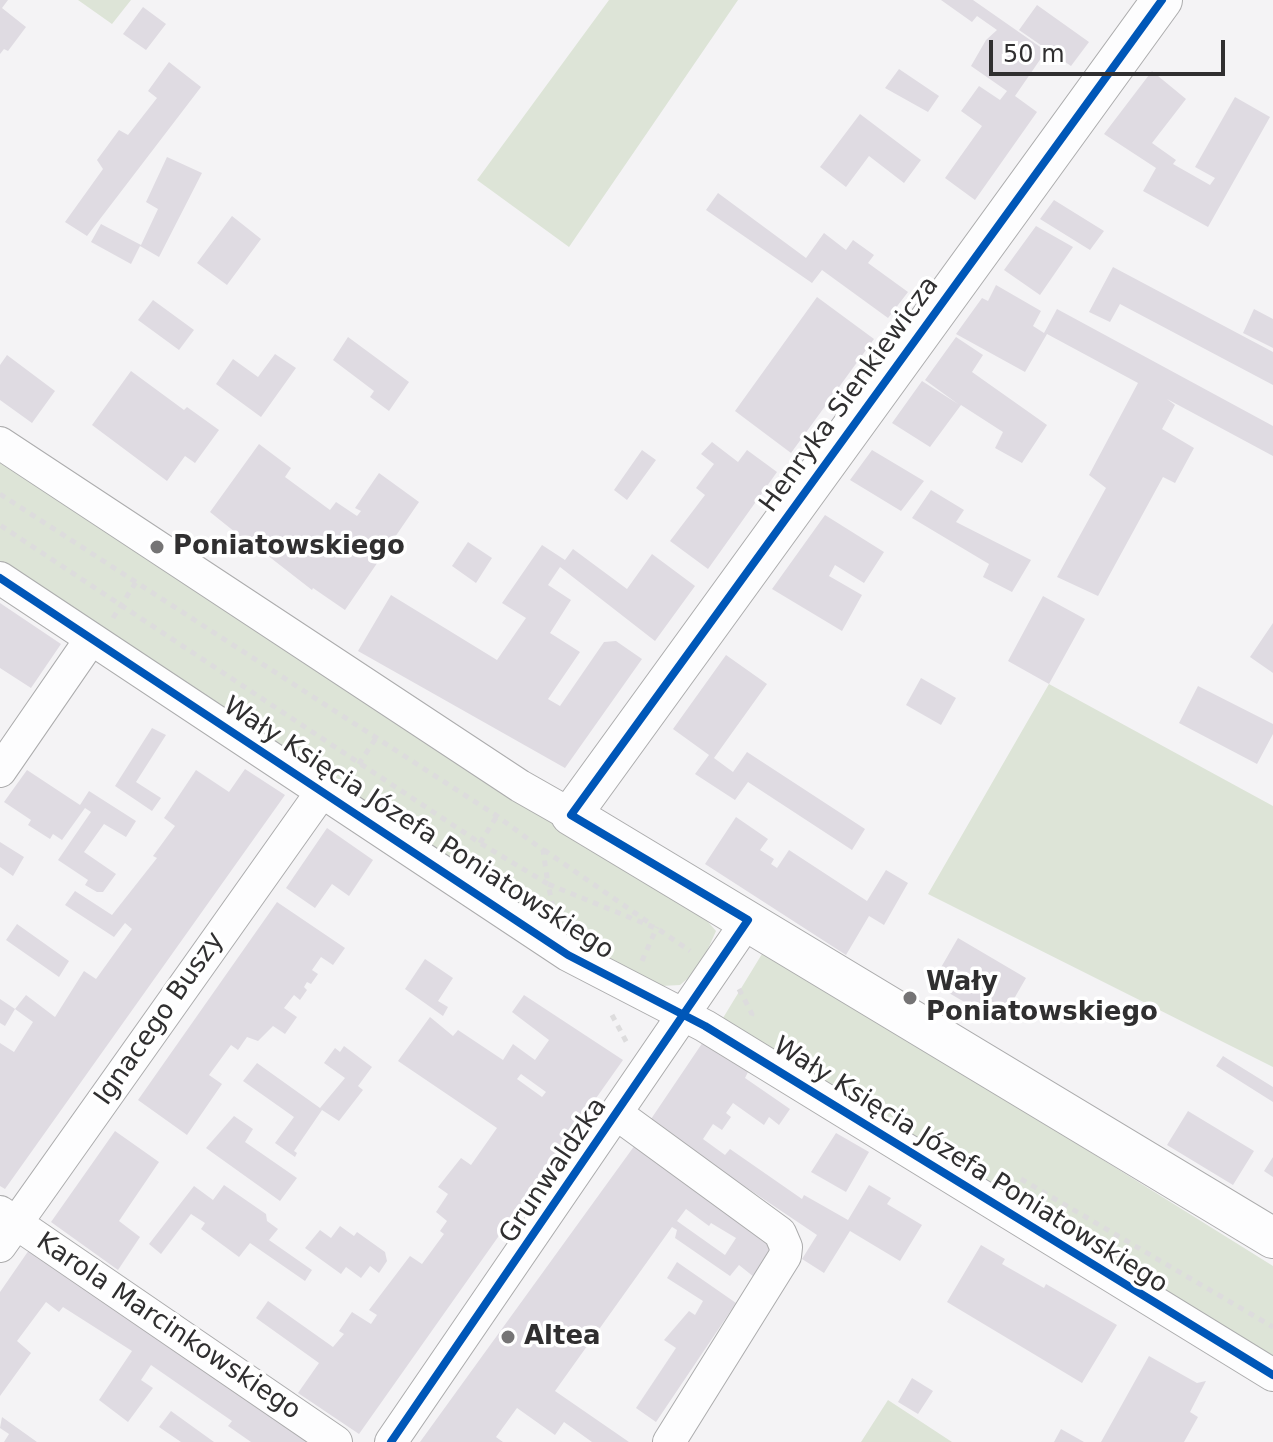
<!DOCTYPE html>
<html>
<head>
<meta charset="utf-8">
<style>
	body { margin:0 }
	#map { position:relative; width:1273px; height:1442px; overflow:hidden; background:#f4f3f5; font-family:"DejaVu Sans",sans-serif }
	canvas { display:block }
	.scale { position:absolute; left:989px; top:40px; width:236px; height:36px; box-sizing:border-box; border:4px solid #302f30; border-top:0; padding-left:10px; font-size:24px; line-height:28px; white-space:nowrap; color:#302f30; -webkit-text-stroke:6px #fff; paint-order:stroke }
</style>
</head>
<body>
<div id="map">
<canvas width="1273" height="1442"></canvas>
<div class="scale">50 m</div>
</div>
<script>
const ctx = document.querySelector('canvas').getContext('2d');
ctx.lineJoin = 'round';
function fillPath(path, color) { ctx.fillStyle = color; ctx.fill(path, 'evenodd'); }
const poly = rows => new Path2D(rows.map(r => 'M' + r).join(''));
function stroke(path, color, width, dash) { ctx.strokeStyle = color; ctx.lineWidth = width; ctx.lineCap = dash ? 'butt' : 'round'; ctx.setLineDash(dash || []); ctx.stroke(path); }
function write(font, color, halo, rows, align = 'center') {
  ctx.font = font + ' "DejaVu Sans",sans-serif'; ctx.lineWidth = 7; ctx.setLineDash([]); ctx.textBaseline = 'middle'; ctx.strokeStyle = halo; ctx.fillStyle = color; for (const [text, x, y, turn = 0] of rows) {
    ctx.save(); ctx.translate(x, y); ctx.rotate((+turn || 0) * Math.PI / 180); ctx.textAlign = isNaN(turn) ? turn : align; if (halo) ctx.strokeText(text, 0, 0); ctx.fillText(text, 0, 0); ctx.restore();
  }
}
const green = poly([
	[78,0,131,0,112,24],
	[609,0,738,0,569,247,477,180],
	[0,459,695,907,716,931,699,969,680,985,661,986,527,914,0,565],
	[1049,684,1273,806,1273,1067,928,894],
	[765,949,1273,1266,1273,1357,723,1018],
	[888,1400,952,1442,861,1442]
]);
const building = poly([
	[0,0,8,0,2,8,26,27,8,51,4,49,0,54],
	[941,0,973,0,1046,51,1015,96,1037,112,975,200,945,178,982,126,961,111,979,86,1000,100,1007,91,971,66,986,40,997,30,977,16,972,22],
	[1037,5,1089,42,1071,66,1019,30],
	[143,7,166,24,146,50,123,34],
	[169,62,201,87,87,236,65,222,103,169,97,160,119,130,128,135,157,98,148,91],
	[899,69,939,96,928,112,885,88],
	[1152,71,1186,99,1152,143,1176,160,1173,164,1210,185,1215,178,1195,167,1235,97,1270,117,1208,227,1143,191,1156,168,1104,134],
	[860,114,921,160,904,183,869,156,846,187,820,167],
	[167,157,202,173,159,257,140,246,131,264,91,242,101,224,141,245,158,209,146,202],
	[718,193,806,258,824,233,846,250,853,240,874,255,868,263,908,292,888,318,822,270,812,283,706,210],
	[1054,200,1104,231,1090,250,1040,219],
	[232,216,261,239,227,285,197,263],
	[1036,226,1073,247,1040,295,1004,270],
	[1113,267,1273,352,1273,385,1120,304,1110,322,1089,312],
	[996,285,1041,311,1033,326,1044,333,1057,309,1273,426,1273,456,1167,399,1175,405,1162,429,1194,448,1175,483,1163,477,1098,596,1057,577,1106,488,1089,475,1138,383,1047,334,1025,372,956,334,982,298,988,301],
	[817,297,874,339,791,453,735,411],
	[153,300,194,330,179,350,138,320],
	[1254,309,1273,319,1273,348,1243,333],
	[348,337,409,382,389,411,370,397,374,391,333,360],
	[956,337,983,355,972,372,1047,425,1022,463,995,448,1003,432,961,405,930,447,892,423,922,381,958,404,925,380],
	[275,354,296,368,261,417,216,384,233,359,258,377],
	[7,355,55,391,32,423,0,400,0,365],
	[131,371,184,410,187,407,219,430,195,463,185,456,167,481,92,425],
	[712,442,738,462,747,450,777,472,708,569,670,541,705,495,696,488,714,464,701,454],
	[259,444,291,468,285,477,330,510,336,502,357,516,361,511,355,508,379,473,419,502,345,610,313,588,312,590,267,555,266,557,210,512],
	[642,450,656,460,627,500,614,490],
	[872,450,924,481,901,511,850,480],
	[931,490,964,510,956,522,1031,560,1012,592,983,577,989,564,912,518],
	[825,515,884,552,864,583,835,565,829,576,862,595,842,631,772,589],
	[468,542,492,558,476,583,452,566],
	[542,545,565,560,573,549,627,589,652,554,695,586,655,641,560,567,548,585,571,600,550,633,580,652,548,699,560,706,604,642,616,641,642,659,565,768,358,651,391,595,497,660,526,618,502,603],
	[1043,596,1085,619,1049,684,1008,661],
	[0,603,61,644,31,688,0,668],
	[1273,623,1273,673,1250,657],
	[726,655,767,684,714,758,733,772,747,752,865,829,852,850,748,782,735,800,695,774,709,755,673,729],
	[921,678,956,698,941,725,906,705],
	[1198,686,1273,724,1273,734,1257,764,1179,723],
	[152,728,166,735,136,782,161,798,152,811,115,786],
	[245,769,285,795,5,1189,0,1186,0,1043,14,1052,33,1022,15,1009,26,995,55,1017,84,971,96,979,132,929,125,923,114,937,65,905,75,891,112,915,157,858,153,856,175,826,164,818,196,770,229,792],
	[27,770,80,805,89,791,136,821,126,837,104,824,84,852,116,874,103,892,97,892,85,885,88,880,58,860,91,812,85,808,62,840,53,834,50,839,28,825,31,820,4,802],
	[736,817,768,839,760,850,774,859,771,864,777,868,789,850,867,901,886,870,908,883,884,925,869,916,846,955,705,864],
	[327,828,373,860,349,896,332,884,315,908,286,888],
	[0,842,24,857,13,876,0,867],
	[277,902,345,948,333,965,321,957,312,970,318,974,311,984,307,982,304,987,307,990,300,1000,294,995,284,1008,297,1017,285,1034,273,1026,258,1041,247,1037,238,1050,231,1045,209,1075,222,1084,187,1135,138,1100],
	[17,924,69,961,59,977,6,940],
	[958,938,1026,978,1000,1023,932,983],
	[425,959,453,978,438,1001,448,1007,443,1016,405,989],
	[524,995,623,1060,359,1434,298,1393,319,1363,256,1318,268,1301,333,1347,344,1334,339,1331,352,1312,371,1324,377,1315,369,1310,410,1256,422,1264,444,1234,440,1231,447,1221,436,1212,448,1194,438,1187,461,1158,471,1165,497,1128,398,1061,430,1017,453,1036,458,1030,503,1060,513,1044,535,1060,549,1040,512,1012],
	[521,1074,546,1092,542,1097,517,1079],
	[0,999,15,1009,5,1026,0,1023],
	[703,1042,748,1072,745,1078,790,1109,779,1125,769,1117,764,1125,733,1103,726,1113,731,1117,722,1130,713,1124,703,1139,725,1155,730,1149,802,1199,804,1195,848,1220,869,1185,891,1198,887,1204,922,1225,900,1261,850,1231,824,1273,802,1259,817,1235,649,1122],
	[344,1046,372,1067,358,1086,363,1090,339,1121,322,1110,294,1151,297,1153,295,1157,275,1143,294,1117,243,1081,257,1063,320,1108,345,1078,324,1063,335,1048,340,1052],
	[1223,1056,1273,1087,1273,1102,1216,1066],
	[1188,1111,1254,1151,1233,1185,1167,1145],
	[234,1116,253,1129,245,1142,297,1178,280,1201,206,1148],
	[115,1131,159,1162,119,1221,140,1237,118,1270,51,1222],
	[836,1133,869,1152,846,1192,811,1172],
	[635,1145,775,1244,754,1277,739,1265,730,1276,675,1238,677,1230,672,1227,555,1391,629,1442,592,1442,564,1422,555,1435,517,1408,496,1437,503,1442,420,1442],
	[686,1209,709,1226,711,1223,736,1238,725,1255,677,1221],
	[1273,1157,1273,1177,1264,1171],
	[224,1185,266,1214,267,1221,278,1229,269,1240,312,1270,305,1281,250,1243,239,1257,201,1229,205,1223,191,1214,161,1254,149,1244,194,1186,213,1200],
	[340,1226,354,1236,357,1232,385,1252,387,1261,379,1273,370,1266,361,1278,346,1267,341,1274,305,1248,320,1230,331,1238],
	[981,1245,1005,1259,1002,1264,1044,1288,1046,1284,1117,1325,1082,1383,947,1302],
	[29,1250,146,1331,307,1442,251,1442,228,1426,232,1421,151,1365,141,1380,153,1388,128,1422,99,1400,132,1351,63,1307,59,1312,46,1302,17,1341,31,1353,0,1396,0,1292],
	[677,1262,736,1303,656,1422,636,1408,676,1348,664,1340,689,1311,695,1315,703,1301,667,1278],
	[1149,1356,1197,1383,1206,1381,1190,1412,1198,1417,1184,1442,1101,1442],
	[912,1378,933,1391,918,1414,898,1402],
	[171,1411,214,1442,181,1442,159,1427],
	[2,1417,37,1442,4,1442,9,1434,0,1428],
	[1061,1429,1084,1442,1054,1442]
]);
const path = poly([
	[0,494,497,816,543,850,548,884,480,843,0,525],
	[113,618,136,582],
	[352,774,376,738],
	[480,843,497,816],
	[544,850,648,922],
	[553,907,548,884,658,929,690,951],
	[642,961,657,927],
	[739,989,752,1014,750,1019],
	[612,1015,628,1045],
	[1021,1179,1273,1327]
]);
const minor = poly([
	[0,443,520,786,571,815],
	[0,578,568,955,705,1026,1273,1375],
	[0,771,91,639],
	[617,1114,780,1233,786,1247,785,1256,669,1442],
	[0,1212,336,1442],
	[0,1246,321,793],
	[391,1442,748,920]
]);
const tertiary = poly([
	[1162,0,571,815,1273,1238]
]);
const cycleway = poly([
	[0,578,568,955,705,1026,1273,1375],
	[391,1442,748,920,571,815,1162,0]
]);
const markers = [
	[157,547,8,"#757475"],
	[910,998,8,"#757475"],
	[508,1337,8,"#757475"]
];
const streetNames = [
	["Henryka Sienkiewicza",850,395,-54],
	["Wały Księcia Józefa Poniatowskiego",418,829,33],
	["Ignacego Buszy",160,1019,-55],
	["Wały Księcia Józefa Poniatowskiego",970,1166,32],
	["Grunwaldzka",554,1171,-56],
	["Karola Marcinkowskiego",168,1327,34]
];
const poiNames = [
	["Poniatowskiego",173,547],
	["Wały",926,983],
	["Poniatowskiego",926,1013],
	["Altea",524,1337]
];
fillPath(green, '#dde4d7');
fillPath(building, '#dfdbe2');
stroke(minor, '#acacad', 34);
stroke(tertiary, '#acacad', 42);
stroke(path, '#dddcdd', 5, [6, 6]);
stroke(minor, '#fdfdfe', 32);
stroke(tertiary, '#fdfdfe', 40);
stroke(cycleway, '#0057b8', 8);
for (const [x, y, r, color] of markers) { const dot = new Path2D(); dot.arc(x, y, r, 0, 2 * Math.PI); ctx.fillStyle = color; ctx.fill(dot); stroke(dot, '#fff', 3); }
write('26px', '#302f30', '#fff', streetNames);
write('bold 26px', '#302f30', '#fff', poiNames, 'left');
</script>
</body>
</html>
